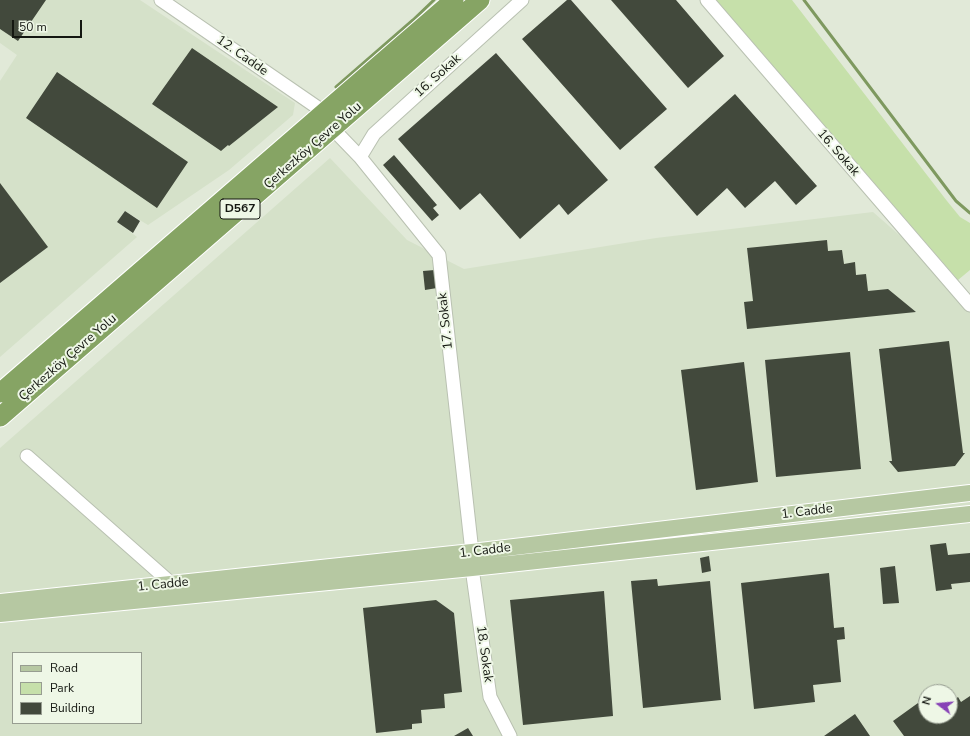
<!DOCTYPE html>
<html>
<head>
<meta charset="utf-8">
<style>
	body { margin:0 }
	#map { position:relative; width:970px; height:736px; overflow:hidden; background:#e1e9d8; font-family:"Nunito Sans",sans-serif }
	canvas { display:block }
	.legend { position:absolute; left:12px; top:652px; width:130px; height:72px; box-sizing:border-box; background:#eef7e6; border:1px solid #979d91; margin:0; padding:5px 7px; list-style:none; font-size:12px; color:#141711 }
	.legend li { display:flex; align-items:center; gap:8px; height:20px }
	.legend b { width:20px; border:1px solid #979d91 }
	.north { position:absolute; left:918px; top:684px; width:40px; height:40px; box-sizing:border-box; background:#eef7e6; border:1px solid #979d91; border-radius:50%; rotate:286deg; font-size:11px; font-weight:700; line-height:16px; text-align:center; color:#141711 }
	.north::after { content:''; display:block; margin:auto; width:14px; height:18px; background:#8742b6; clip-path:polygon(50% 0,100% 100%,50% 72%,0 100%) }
	.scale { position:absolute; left:12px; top:20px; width:70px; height:18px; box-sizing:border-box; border:2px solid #141711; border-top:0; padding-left:5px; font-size:12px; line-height:14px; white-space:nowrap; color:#141711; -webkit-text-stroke:3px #eef7e6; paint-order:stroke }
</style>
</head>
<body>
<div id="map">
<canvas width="970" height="736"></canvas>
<ul class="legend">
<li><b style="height:5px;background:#b6c8a2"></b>Road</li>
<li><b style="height:11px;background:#c6e0aa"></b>Park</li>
<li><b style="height:11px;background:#42493c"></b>Building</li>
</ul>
<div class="north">N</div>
<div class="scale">50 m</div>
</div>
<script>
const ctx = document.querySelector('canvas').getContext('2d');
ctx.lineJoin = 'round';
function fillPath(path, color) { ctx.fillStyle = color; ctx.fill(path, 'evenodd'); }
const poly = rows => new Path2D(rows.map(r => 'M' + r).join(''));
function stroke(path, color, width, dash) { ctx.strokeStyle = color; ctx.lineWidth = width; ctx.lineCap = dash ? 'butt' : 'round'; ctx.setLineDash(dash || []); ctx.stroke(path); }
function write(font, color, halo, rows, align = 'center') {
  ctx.font = font + ' "Nunito Sans",sans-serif'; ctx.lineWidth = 4; ctx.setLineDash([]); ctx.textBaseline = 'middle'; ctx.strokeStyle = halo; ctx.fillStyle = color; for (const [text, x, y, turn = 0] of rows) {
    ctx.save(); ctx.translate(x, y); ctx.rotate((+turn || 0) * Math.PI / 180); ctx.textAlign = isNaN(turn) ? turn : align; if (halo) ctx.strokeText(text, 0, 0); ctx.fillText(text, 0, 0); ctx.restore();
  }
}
const built = poly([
	[0,0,140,0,295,103,293,115,229,170,148,225,125,211,117,222,137,237,0,357,0,81,17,55,0,43],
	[330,158,407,240,464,269,656,238,873,212,970,297,970,736,0,736,0,448],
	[13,653,141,653,141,723,13,723],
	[926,692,950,692,950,716,926,716]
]);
const green = poly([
	[716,0,792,0,947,201,960,217,970,223,970,270,958,280]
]);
const stream = poly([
	[804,0,956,201,970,213],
	[336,87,413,20,434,0]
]);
const building = poly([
	[0,0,46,0,18,41,0,29],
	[567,0,571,0,667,109,620,150,522,39],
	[611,0,676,0,724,56,688,88],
	[192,48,278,107,229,146,228,145,221,151,152,104],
	[496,53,608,180,568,215,559,204,520,239,480,193,460,210,398,139],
	[57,72,188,162,157,208,26,118],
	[735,94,817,186,796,205,775,181,745,208,727,188,697,216,654,167],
	[394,155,437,205,433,208,439,215,432,221,383,165],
	[0,183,48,247,0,283],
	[125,211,140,221,133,233,117,222],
	[827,240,828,251,842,250,844,264,855,262,856,275,866,274,868,291,888,289,916,312,747,329,744,302,753,301,747,248],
	[435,270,437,288,425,290,423,271],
	[949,341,963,453,965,453,955,466,898,472,889,461,892,461,879,349],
	[850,352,861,469,776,477,765,360],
	[744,362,758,482,696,490,681,370],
	[946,543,948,555,970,553,970,582,951,584,952,589,936,591,930,545],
	[709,556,711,571,702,573,700,558],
	[895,566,899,603,883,604,880,568],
	[829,573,834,628,844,627,845,639,837,640,841,682,813,685,815,702,754,709,741,583],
	[657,579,658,586,710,581,721,700,643,708,631,581],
	[604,591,613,716,523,725,510,600],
	[436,600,454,613,462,692,444,694,445,708,421,710,422,723,412,724,412,729,376,733,363,608],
	[970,696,970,736,904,736,893,721,918,703,925,713,926,713,926,716,950,716,950,703,958,697,961,702],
	[855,714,870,736,824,736],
	[468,728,473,736,454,736]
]);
const minor = poly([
	[161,0,324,112],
	[707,0,970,305],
	[332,128,360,157,439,255,472,552],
	[360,157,374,134,522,0],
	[27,456,172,584],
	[472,568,490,697,510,736]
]);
const major = poly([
	[0,602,472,552,970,493],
	[0,614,472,568,970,514]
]);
const highway = poly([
	[0,393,454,0],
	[0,417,480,0]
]);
const shields = [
	[240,209,40]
];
const shieldNames = [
	["D567",240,209]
];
const streetNames = [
	["12. Cadde",242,56,35],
	["16. Sokak",438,76,-42],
	["Çerkezköy Çevre Yolu",313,146,-41],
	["16. Sokak",838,153,49],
	["17. Sokak",446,321,-96],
	["Çerkezköy Çevre Yolu",68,358,-41],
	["1. Cadde",807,512,-7],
	["1. Cadde",485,551,-7],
	["1. Cadde",163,585,-6],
	["18. Sokak",484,654,82]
];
fillPath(built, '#d5e1c9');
fillPath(green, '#c6e0aa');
stroke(stream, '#7e995f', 3);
fillPath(building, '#42493c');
stroke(minor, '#b9c1b1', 15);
stroke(major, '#fff', 18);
stroke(highway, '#fff', 21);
stroke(minor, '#fff', 13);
stroke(major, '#b6c8a2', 16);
stroke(highway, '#86a464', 19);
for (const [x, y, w] of shields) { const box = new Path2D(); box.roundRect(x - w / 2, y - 10, w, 20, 3); ctx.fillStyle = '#eef7e6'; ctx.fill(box); stroke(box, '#141711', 1); }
write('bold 12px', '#141711', null, shieldNames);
write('13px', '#141711', '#eef7e6', streetNames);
</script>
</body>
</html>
